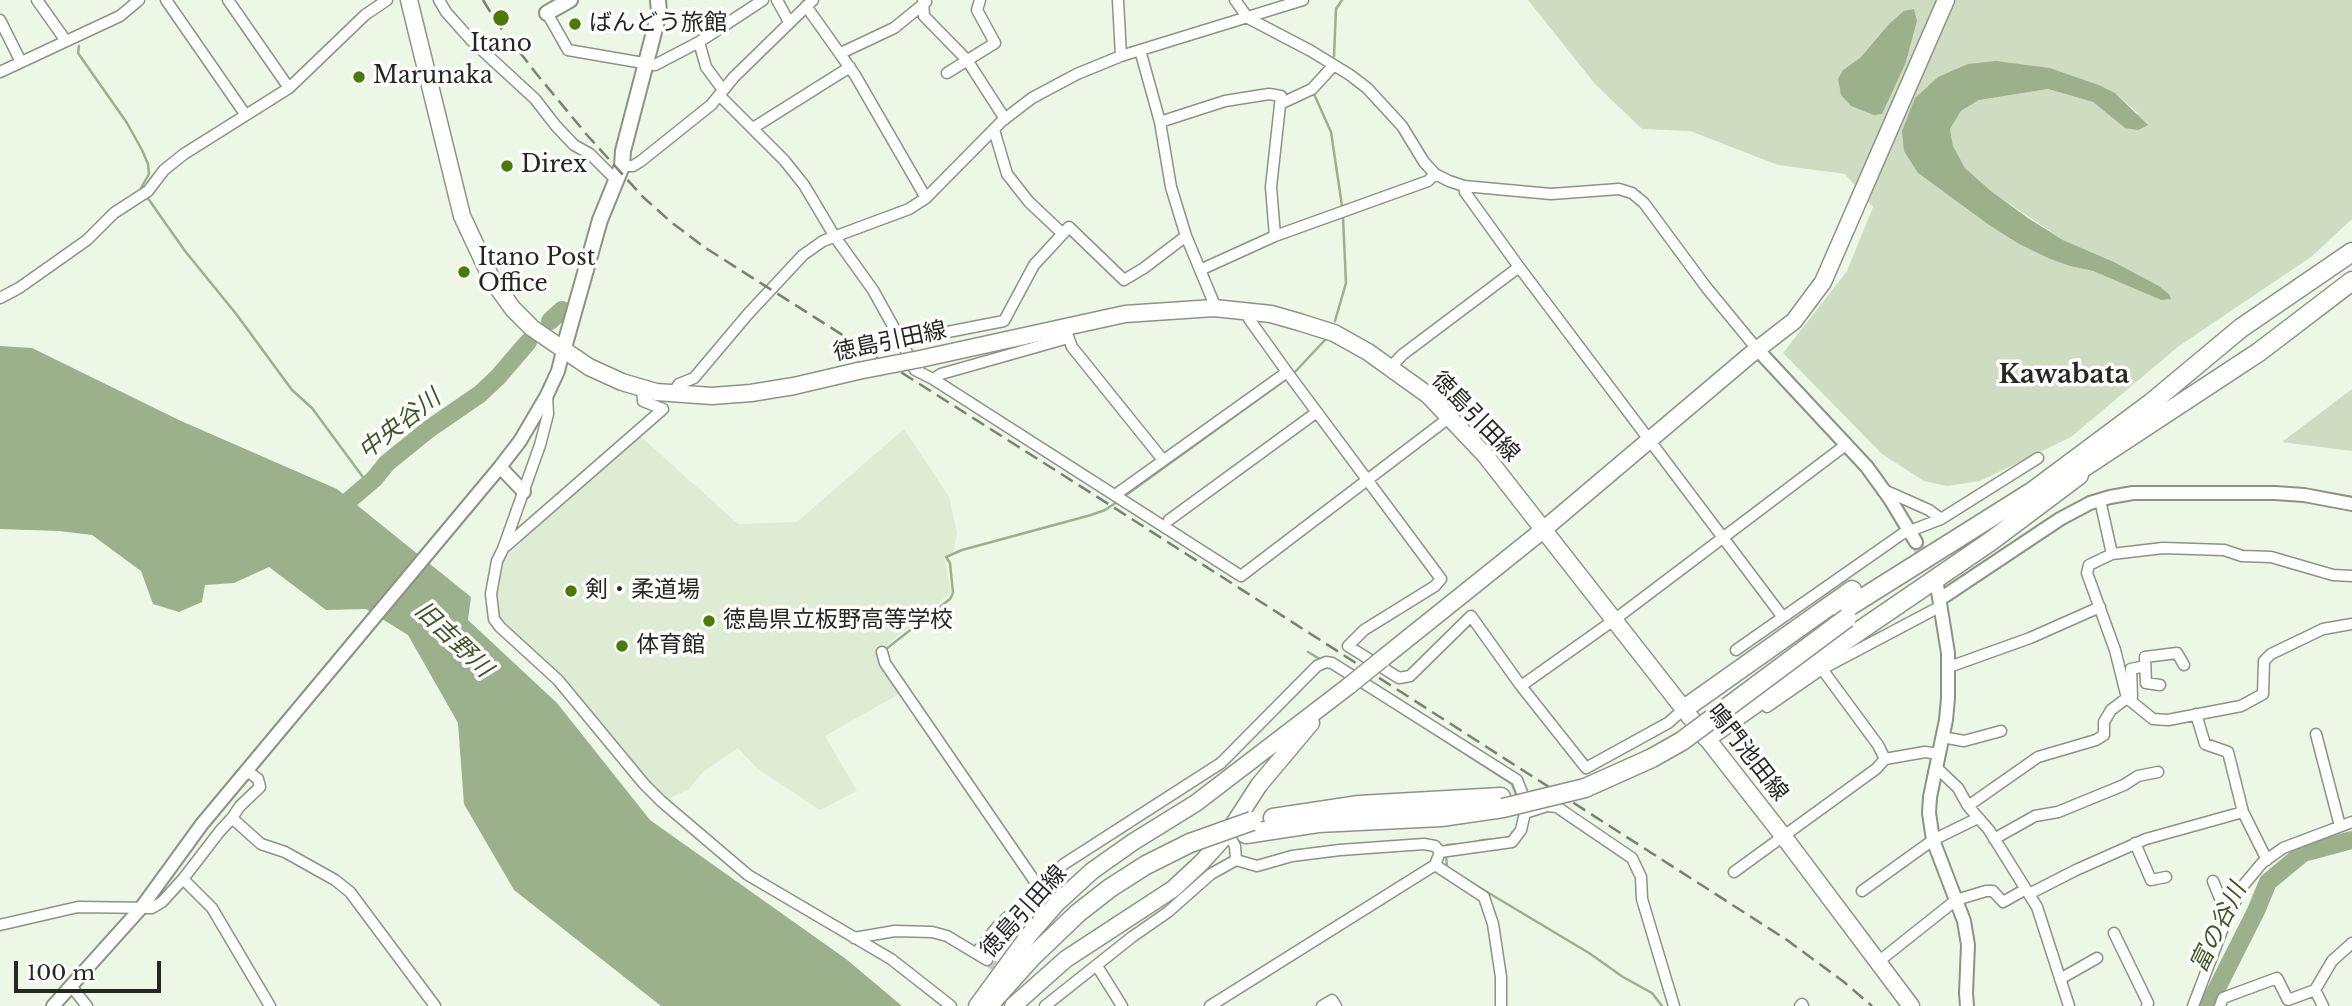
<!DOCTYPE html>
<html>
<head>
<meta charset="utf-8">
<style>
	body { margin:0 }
	#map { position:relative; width:2352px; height:1006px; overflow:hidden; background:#edf7e5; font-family:"Libre Baskerville",serif }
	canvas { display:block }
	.scale { position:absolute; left:14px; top:961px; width:147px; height:32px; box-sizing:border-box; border:4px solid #242821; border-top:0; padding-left:9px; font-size:21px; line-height:24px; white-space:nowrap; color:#242821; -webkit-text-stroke:5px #fff; paint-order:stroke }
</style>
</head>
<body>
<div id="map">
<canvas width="2352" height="1006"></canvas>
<div class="scale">100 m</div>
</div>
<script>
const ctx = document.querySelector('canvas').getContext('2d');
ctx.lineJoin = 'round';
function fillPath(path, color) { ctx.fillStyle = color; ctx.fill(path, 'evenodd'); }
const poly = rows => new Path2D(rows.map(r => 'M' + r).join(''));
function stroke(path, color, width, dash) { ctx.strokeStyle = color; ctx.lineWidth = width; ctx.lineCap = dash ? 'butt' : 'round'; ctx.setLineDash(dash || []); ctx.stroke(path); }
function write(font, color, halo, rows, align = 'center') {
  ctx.font = font + ' "Libre Baskerville","Noto Sans JP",serif'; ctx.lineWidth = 7; ctx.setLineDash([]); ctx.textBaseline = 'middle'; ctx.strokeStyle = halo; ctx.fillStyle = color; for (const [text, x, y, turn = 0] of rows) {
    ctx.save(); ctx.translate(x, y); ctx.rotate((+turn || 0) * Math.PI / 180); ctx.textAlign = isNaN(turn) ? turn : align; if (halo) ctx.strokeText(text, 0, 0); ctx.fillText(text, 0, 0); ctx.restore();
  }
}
const built = poly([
	[904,429,949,497,957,533,953,553,944,556,951,593,877,653,879,661,899,694,825,736,857,791,820,810,758,769,738,748,703,772,689,789,668,799,662,798,502,625,496,612,498,575,503,559,639,435,738,524,797,522]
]);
const green = poly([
	[1528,0,2352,0,2352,219,2311,257,2179,346,2071,437,1980,481,1947,486,1924,481,1882,454,1783,353,1847,271,1873,207,1845,174,1778,165,1690,131,1642,129,1595,84],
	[1917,21,1906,62,1843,70,1861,57,1890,24],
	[1968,64,2050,68,2099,85,2115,93,2138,113,2125,128,2093,102,2048,89,1979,100,1961,111,1950,129,1953,146,1965,168,1991,191,2063,240,2114,262,2159,286,2169,294,2161,300,2093,271,2070,266,2050,259,2019,244,1989,225,1918,173],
	[2352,389,2352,451,2282,442]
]);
const water = poly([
	[1914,9,1917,21,1906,62,1882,114,1874,115,1851,106,1841,95,1838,79,1843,70,1861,57,1889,24,1904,11],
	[1996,61,2050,68,2099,85,2115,93,2148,125,2138,130,2125,128,2093,102,2048,89,1979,100,1961,111,1950,129,1953,146,1965,168,1991,191,2028,218,2063,240,2114,262,2159,286,2169,294,2171,299,2161,300,2093,271,2070,266,2050,259,2019,244,1989,225,1918,173,1904,151,1902,131,1915,98,1938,77,1968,64],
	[0,346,32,348,181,421,337,489,471,597,468,620,557,703,650,820,846,959,902,1006,661,1006,514,890,464,804,458,723,408,635,366,609,326,610,269,567,234,583,205,585,202,602,179,612,153,604,141,571,92,535,59,531,0,529]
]);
const stream = poly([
	[79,46,78,53,127,123,142,150,148,164,149,174,141,188,143,191],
	[1334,56,1336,9,1342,0],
	[1314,94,1331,132,1342,206],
	[147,197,185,251,237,315,292,390,312,408,368,484],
	[1335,321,1346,283,1343,217],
	[1294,373,1325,340],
	[1122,498,1285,380],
	[886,649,950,599,953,593,950,563,946,557,962,550,1091,515,1105,510,1117,502],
	[1308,652,1323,661],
	[1399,711,1512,784,1518,799],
	[1472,843,1483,840,1511,838],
	[1447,847,1447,845,1462,844],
	[1446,854,1447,868],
	[1467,880,1589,953,1623,977,1652,993,1662,1006]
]);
const river = poly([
	[550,321,562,310],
	[333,514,374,479,387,463,429,429,480,394,498,377,528,342],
	[2208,1006,2256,911,2268,882,2303,853,2352,840]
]);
const minorTunnel = poly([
	[987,960,1034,999]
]);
const tertiaryTunnel = poly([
	[1916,542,1937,585]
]);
const minor = poly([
	[37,0,66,41],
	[166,0,245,114],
	[228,0,289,88],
	[439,0,446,12,471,40,535,99,556,126,574,145,590,154,616,180],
	[777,0,789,22],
	[923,0,924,16,967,60,1005,119],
	[1118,0,1121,56],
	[1235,0,1248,18,1311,51,1350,75,1367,88,1402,126,1424,162,1435,174,1449,181,1464,186,1551,194,1619,189,1632,193,1644,203,1706,287,1757,349],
	[806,6,855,75,926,198],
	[547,13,568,50,655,65,699,42,763,0],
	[0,20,21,62],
	[699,42,706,67,723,90],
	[1140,50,1160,122,1171,187,1186,236,1213,301,1214,308],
	[841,53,894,28,926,2],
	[0,72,120,16,139,0],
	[947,73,995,43,977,10,980,0],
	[719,95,784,160,804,185,835,237,873,290,903,344,927,336,1004,321,1034,265,1069,227,1124,280,1144,268,1186,236],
	[1280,104,1312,89,1334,65],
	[1160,122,1225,101,1269,94,1281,96,1271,187,1275,236],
	[753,128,850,67],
	[994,130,1007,174,1029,202,1063,234],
	[622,166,633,166,641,161,711,105,734,77,813,0],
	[1464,186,1465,192,1519,267,1782,616],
	[1200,270,1275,236,1428,181,1435,174],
	[0,298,19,288,87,240,114,213,148,191,164,170,184,154,289,88,365,15,387,0],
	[1247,311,1249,319,1287,372,1441,579,1435,586,1364,630,1348,646,1399,678,1410,676,1471,616,1521,686,1586,768,1668,723,1684,709],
	[1064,326,1072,347,1163,460],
	[903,344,915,370,933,379,1241,576,1450,417],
	[1391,367,1402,355,1519,267],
	[933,379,941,374,1068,338],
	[673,393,679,384,694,378,748,314,803,255,823,241,909,209,926,198,1002,121,1032,98,1077,74,1121,56,1303,0],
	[547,395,548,414,540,445,503,549,497,561,491,594,494,619,500,627,558,680,644,784,661,801,748,875,891,959,951,1006],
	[1884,490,1929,510,1941,519,2038,458],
	[1115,495,1287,372],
	[2100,500,2112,554],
	[1169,520,1317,412],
	[506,546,663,409,643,401,642,388],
	[2352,576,2333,575,2271,557,2242,556,2224,550,2163,548,2112,554,2089,565,2087,573,2115,650,2127,698,2153,719,2168,720,2241,706,2263,694,2264,661,2271,654,2323,629,2352,624],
	[1736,650,1902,534,1941,519],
	[882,652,885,663,1038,886],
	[1949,667,2030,638,2100,607],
	[1822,669,1878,745,1885,759],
	[2160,685,2146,683,2145,657,2177,653,2184,665],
	[1521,686,1614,620,1847,444],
	[1767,707,1822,669,1941,606],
	[2196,714,2205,744,2228,752,2243,812,2267,860],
	[2316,734,2340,826],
	[1942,737,1964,741,2001,731],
	[1936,767,1958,788,1968,806,1989,830,2037,907,2069,1006],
	[1968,806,2038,757,2096,740,2104,735,2104,722,2111,710,2127,698,2132,697,2131,669,2145,666],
	[1525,813,1547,806,1557,807,1632,858,1641,877,1642,899,1674,1006],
	[232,818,240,806,260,787,258,779,246,770],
	[1228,833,1235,846,1236,860],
	[1994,839,2035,816,2058,812,2124,785,2138,776,2158,772],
	[2135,843,2151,880,2166,877],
	[1435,865,1484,897,1493,924,1501,977,1501,1006],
	[1734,872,1876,769,1885,759,1925,752,1939,754],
	[183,879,212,908,270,1006],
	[2213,881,2228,918],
	[1862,891,1933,840,1978,818],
	[2029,894,2076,870,2146,839,2243,812],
	[0,925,78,907,152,908,162,902,183,879,220,831,232,818,261,844,285,852,335,880,350,892,435,1006],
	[2114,933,2148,1003,2147,1006],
	[854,938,895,931,932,932,947,936,987,960],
	[977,952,997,927,1064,864,1221,763,1317,666,1326,662,1332,663,1370,687,1517,780,1523,795,1525,813,1521,830,1512,842,1440,852,1435,846,1424,844,1340,850,1292,856,1257,866,1236,860,1211,874,1168,912,1132,937,1045,1006],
	[1878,962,1956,900,1986,891,1993,891,2003,902,2026,889],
	[1097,966,1122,1006],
	[2060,979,2097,958],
	[71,986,87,1006],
	[1210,1006,1435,865,1440,852],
	[1322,1006,1332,1000,1336,1006],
	[1800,1006,1802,1004,1803,1006],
	[2193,1006,2223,928,2242,887,2262,863,2283,848,2352,822],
	[2220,1006,2223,998,2277,978,2288,1000,2315,990],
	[2323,1006,2315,990,2332,961,2352,943]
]);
const tertiary = poly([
	[1757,349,1867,467,1890,499,1916,542],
	[500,467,524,492],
	[1937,585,1948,653,1948,698,1946,720,1930,797,1929,813,1933,840,1964,921,1968,945,1966,993,1967,1006],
	[1940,599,2060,519,2090,503,2110,497,2133,493,2275,493,2304,495,2352,504],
	[53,1006,141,908,202,824,500,467,520,441,547,395,558,371,563,351]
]);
const secondary = poly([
	[547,13,570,0],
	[563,351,600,220,622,166,623,151,659,13,658,0]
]);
const primary = poly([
	[409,0,462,216,492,280,513,309,532,328,589,367,622,382,656,392,712,396,751,393,794,386,858,371],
	[920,359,1125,314,1214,308,1271,314,1299,322,1334,333,1368,352,1428,395,1485,455,1784,837,1911,1006],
	[1382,659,1543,530,1750,355,1794,321,1823,282,1946,0],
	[977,1006,1029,935,1057,903,1092,871,1133,842,1196,803,1350,685],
	[1013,1006,1066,959,1173,889,1201,863,1228,833,1259,785,1311,723]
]);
const motorway = poly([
	[2066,479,2259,352,2352,281],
	[1842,611,2033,491,2151,403,2241,328,2352,252],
	[1684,709,1852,590],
	[1707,738,1811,664,1991,541,2079,475],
	[1273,818,1359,805,1501,797],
	[1246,834,1318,823,1441,817,1503,808],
	[988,1006,1032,957,1078,913,1110,888,1146,865,1190,843]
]);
const rail = poly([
	[483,0,497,23,535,72,587,135,643,197,671,222,704,247,1110,505,1787,940,1844,982,1872,1006]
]);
const primaryBridge = poly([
	[858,371,920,359],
	[1350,685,1382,659]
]);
const motorwayBridge = poly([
	[1503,808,1585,788,1652,758,1682,741,1847,618],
	[1190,843,1252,821]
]);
const markers = [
	[501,18,9,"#4b7b04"],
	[575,24,7,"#4b7b04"],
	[359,77,7,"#4b7b04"],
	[507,166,7,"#4b7b04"],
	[464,272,7,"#4b7b04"],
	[571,591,7,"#4b7b04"],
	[709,621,7,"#4b7b04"],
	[622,646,7,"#4b7b04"]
];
const poiNames = [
	["ばんどう旅館",589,24],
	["Itano",501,45,"center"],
	["Marunaka",373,77],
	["Direx",521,166],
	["Itano Post",478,259],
	["Office",478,285],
	["剣・柔道場",585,591],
	["徳島県立板野高等学校",723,621],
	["体育館",636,646]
];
const streetNames = [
	["徳島引田線",890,342,-12],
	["徳島引田線",1475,417,46],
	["鳴門池田線",1747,753,52],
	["徳島引田線",1024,912,-48]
];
const waterNames = [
	["中央谷川",400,425,-38],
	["旧吉野川",453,640,44],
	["富の谷川",2219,928,-64]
];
const quarterNames = [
	["Kawabata",2064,376]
];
fillPath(built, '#ddecd3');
fillPath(green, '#ceddc2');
fillPath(water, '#9cb08c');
stroke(stream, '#9cb08c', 2.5);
stroke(river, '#9cb08c', 18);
stroke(minorTunnel, '#c5cebe', 10, [10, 5]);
stroke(tertiaryTunnel, '#c5cebe', 12, [12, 6]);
stroke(minor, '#8b9483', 13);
stroke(tertiary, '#8b9483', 16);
stroke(secondary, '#8b9483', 18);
stroke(primary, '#8b9483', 19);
stroke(motorway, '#8b9483', 21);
stroke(minor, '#fff', 10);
stroke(tertiary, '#fff', 12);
stroke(secondary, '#fff', 14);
stroke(primary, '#fff', 16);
stroke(motorway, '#fff', 18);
stroke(rail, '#798074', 2.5, [14, 7]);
stroke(primaryBridge, '#8b9483', 19, []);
stroke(motorwayBridge, '#8b9483', 21, []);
stroke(primaryBridge, '#fff', 16);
stroke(motorwayBridge, '#fff', 18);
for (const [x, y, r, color] of markers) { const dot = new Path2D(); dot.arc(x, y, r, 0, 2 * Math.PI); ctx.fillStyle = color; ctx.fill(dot); stroke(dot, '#fff', 2.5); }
write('23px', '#242821', '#fff', poiNames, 'left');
write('23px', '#242821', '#fff', streetNames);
write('italic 24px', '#3c5722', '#fff', waterNames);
write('bold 26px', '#242821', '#fff', quarterNames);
</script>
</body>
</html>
